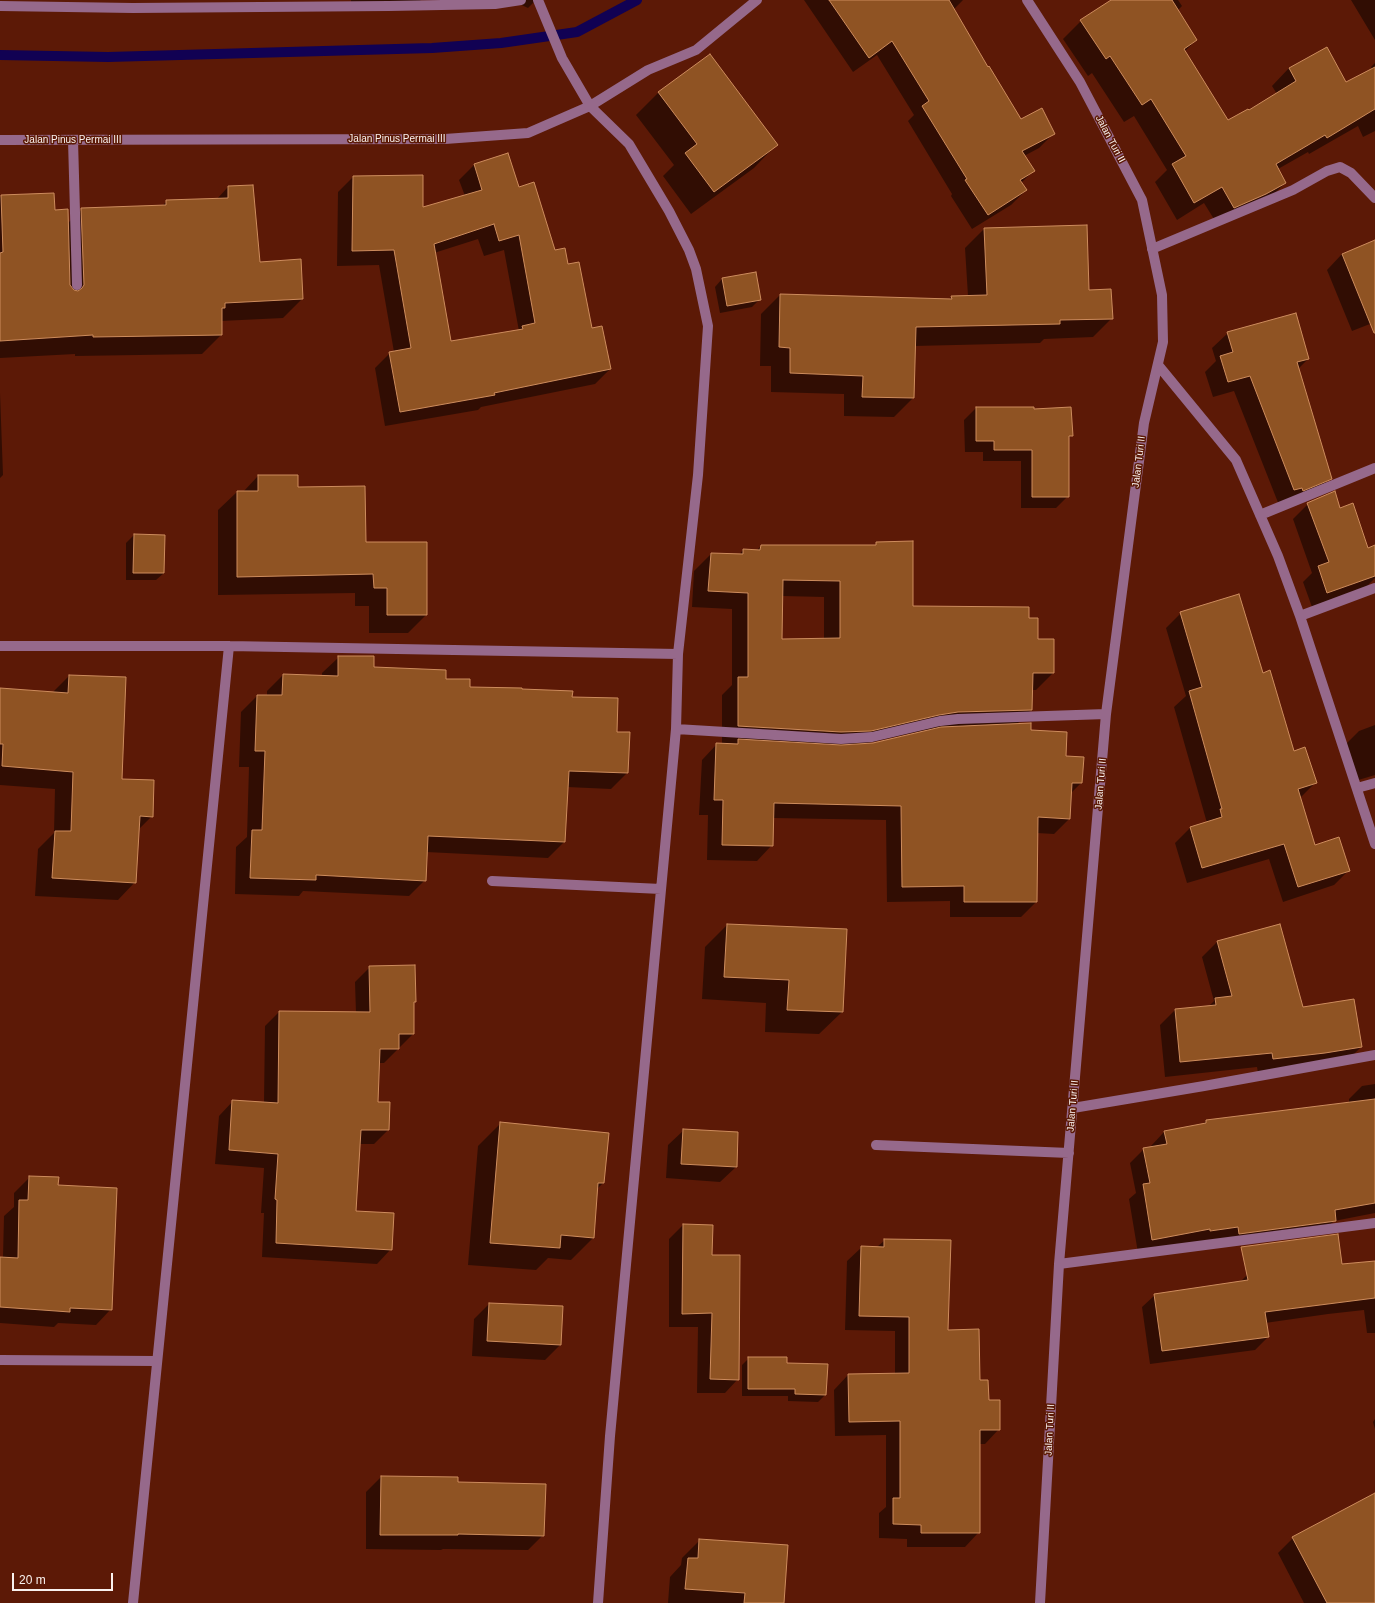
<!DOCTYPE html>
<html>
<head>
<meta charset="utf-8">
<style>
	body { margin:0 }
	#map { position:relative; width:1375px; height:1603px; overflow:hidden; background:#5c1906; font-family:Helvetica,sans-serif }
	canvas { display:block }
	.scale { position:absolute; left:12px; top:1573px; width:101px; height:18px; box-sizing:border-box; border:2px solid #f9f1ee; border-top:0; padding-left:5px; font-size:12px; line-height:14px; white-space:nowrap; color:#f9f1ee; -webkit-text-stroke:3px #5c1906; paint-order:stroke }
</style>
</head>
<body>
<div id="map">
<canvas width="1375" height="1603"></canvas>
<div class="scale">20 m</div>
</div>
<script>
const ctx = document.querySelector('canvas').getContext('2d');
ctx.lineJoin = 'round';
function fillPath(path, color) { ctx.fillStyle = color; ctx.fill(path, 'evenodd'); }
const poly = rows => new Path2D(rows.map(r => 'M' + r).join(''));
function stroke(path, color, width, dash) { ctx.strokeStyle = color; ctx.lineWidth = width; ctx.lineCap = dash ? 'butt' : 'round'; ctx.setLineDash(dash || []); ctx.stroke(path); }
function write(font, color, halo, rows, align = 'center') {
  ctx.font = font + ' Helvetica,sans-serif'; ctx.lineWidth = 3; ctx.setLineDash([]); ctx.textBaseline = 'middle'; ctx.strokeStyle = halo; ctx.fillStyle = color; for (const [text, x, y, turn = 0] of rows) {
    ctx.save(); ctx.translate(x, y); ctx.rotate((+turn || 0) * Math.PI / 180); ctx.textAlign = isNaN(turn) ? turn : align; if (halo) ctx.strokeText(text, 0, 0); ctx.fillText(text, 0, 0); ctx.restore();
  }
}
const shadow = poly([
	[351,0,421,0,419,2,351,5],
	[511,0,536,0,528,8],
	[804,0,963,0,953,10,1020,121,1054,133,1039,148,1024,156,1034,170,1021,183,1026,190,1011,205,972,229,951,196,952,194,908,121,914,115,877,55,853,72],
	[1113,0,1178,0,1182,6,1177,11,1196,40,1184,52,1227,122,1277,94,1272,86,1289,68,1326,48,1346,83,1372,69,1371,67,1375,63,1375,131,1363,137,1358,126,1309,154,1308,152,1278,169,1285,183,1268,200,1217,224,1204,203,1177,220,1155,182,1167,170,1134,116,1124,122,1092,73,1088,76,1063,39,1081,21],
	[1351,0,1375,0,1375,40],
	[659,92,776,145,754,168,691,214,663,176,674,165,636,115],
	[474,165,518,188,555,251,567,265,592,330,610,369,595,384,481,407,478,410,385,426,375,368,390,353,394,352,379,265,337,266,338,192,353,177,422,209,465,196,459,180],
	[478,239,484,256,504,250,519,331,450,342,434,253],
	[228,187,260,263,302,299,283,318,221,321,221,335,202,354,75,356,75,354,0,358,0,198,1,196,54,211,68,223,82,209,162,206,167,201,216,200],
	[984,229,1088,291,1112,318,1093,337,1044,339,1040,343,914,346,913,398,894,417,844,416,844,394,771,392,771,366,760,366,761,314,780,295,948,300,952,297,968,296,965,248],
	[1375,241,1375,322,1352,331,1327,270,1342,254],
	[722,279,760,299,752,307,720,313,715,287],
	[1228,333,1308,359,1298,369,1330,478,1315,494,1279,505,1234,391,1213,397,1205,372,1216,361,1212,348],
	[0,393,3,475,0,478],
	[976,408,1033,410,1072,435,1068,439,1068,496,1056,508,1021,508,1021,461,983,461,983,452,965,452,964,420],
	[258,476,297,488,365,543,426,615,408,633,369,633,369,606,355,606,355,593,218,595,218,510,237,492,243,492],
	[1308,504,1340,509,1375,562,1375,578,1364,589,1312,607,1303,582,1312,573,1293,519],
	[134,535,164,536,164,573,156,580,126,580,126,543],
	[877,543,912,607,1028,619,1053,673,1036,690,1031,690,1031,710,1016,725,1030,731,1065,757,1081,783,1071,793,1069,819,1054,834,1037,833,1036,902,1021,917,950,917,950,901,887,902,886,820,773,818,772,845,757,861,707,860,708,815,699,815,702,760,717,744,722,745,722,695,732,685,732,609,692,607,694,571,711,554,739,555,743,550,756,551,761,546,874,546],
	[782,596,824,597,824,640,781,640],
	[926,730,927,732,868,745,868,743],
	[1181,613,1262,674,1294,752,1316,782,1300,798,1314,847,1349,870,1334,885,1283,902,1269,859,1187,883,1175,843,1190,828,1207,823,1174,707,1186,696,1166,628],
	[339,657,373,668,445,680,469,688,521,690,571,698,616,732,627,773,611,789,567,787,564,842,548,858,426,852,425,880,409,896,303,891,299,896,235,894,236,847,247,837,249,767,239,767,241,712,257,696,267,696,267,691,283,675,322,677,322,673],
	[69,676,121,780,152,816,138,830,135,882,118,900,35,896,38,849,54,833,55,789,0,785,0,689,52,693],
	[1375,725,1375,775,1355,781,1344,746,1359,731],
	[727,925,842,1012,819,1034,765,1032,766,1003,702,999,705,947],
	[1217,942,1302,1008,1361,1047,1346,1062,1258,1073,1257,1067,1165,1077,1160,1025,1175,1010,1208,1007,1214,1001,1202,957],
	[370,967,415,1002,413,1004,413,1034,384,1063,379,1063,377,1103,388,1130,374,1144,359,1144,355,1212,391,1249,377,1264,262,1257,264,1213,261,1213,264,1168,215,1164,219,1116,233,1101,264,1103,265,1026,279,1012,356,1013,355,982],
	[1375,1084,1375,1213,1334,1221,1321,1233,1138,1253,1129,1199,1136,1193,1130,1163,1144,1149,1151,1148,1151,1146,1164,1132,1202,1125,1206,1121,1349,1103,1349,1099,1362,1086],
	[501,1123,603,1183,597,1189,593,1238,571,1260,548,1258,536,1270,468,1265,478,1146],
	[684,1130,736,1167,720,1182,666,1178,668,1145],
	[30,1177,111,1309,96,1325,58,1323,54,1327,0,1323,0,1257,3,1257,4,1216,14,1207,14,1193],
	[683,1225,712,1226,711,1256,738,1379,725,1393,697,1393,698,1327,669,1327,669,1239],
	[885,1240,979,1381,999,1429,985,1444,979,1444,979,1532,965,1547,907,1547,907,1539,879,1538,879,1513,886,1507,886,1435,835,1436,834,1390,848,1375,895,1374,895,1331,845,1330,847,1261,862,1247,877,1247],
	[1375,1262,1375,1333,1367,1333,1364,1310,1328,1314,1265,1323,1268,1337,1255,1350,1150,1364,1142,1307,1155,1295,1240,1282,1247,1275],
	[489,1304,560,1345,545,1360,472,1356,474,1319],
	[749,1358,786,1364,825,1395,818,1402,788,1401,788,1396,742,1396,742,1365],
	[1375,1419,1375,1429,1373,1422],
	[381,1477,457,1483,543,1535,528,1550,443,1549,441,1550,366,1549,366,1492],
	[1375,1499,1375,1603,1304,1603,1278,1553,1293,1538],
	[700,1540,783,1603,668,1603,670,1577,681,1565,682,1558]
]);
const stream = poly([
	[0,55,108,57,432,48,501,43,577,32,637,0]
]);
const building = poly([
	[829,0,949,0,988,67,989,66,1021,119,1042,108,1055,134,1022,151,1035,171,1020,180,1027,190,988,215,965,180,967,179,922,106,929,101,892,41,869,58,829,0],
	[1111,0,1172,0,1197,40,1184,49,1228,120,1248,109,1249,110,1296,81,1289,68,1327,47,1346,82,1375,67,1375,109,1327,138,1325,135,1276,164,1286,183,1266,194,1234,208,1222,187,1194,203,1172,164,1186,156,1151,99,1142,105,1110,56,1106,59,1080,20,1111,0],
	[710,54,778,145,714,192,685,153,697,144,658,92,710,54],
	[508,153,519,187,534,182,555,250,565,248,568,264,579,262,592,328,602,326,611,369,494,393,495,395,400,412,389,352,411,348,394,250,352,251,353,176,423,175,423,207,482,190,474,164,508,153],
	[494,224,499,241,519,235,535,323,522,326,523,329,451,341,434,244,494,224],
	[253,185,260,262,301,259,303,299,225,303,225,308,222,308,222,335,93,337,93,335,0,341,0,253,3,252,1,195,54,193,55,210,68,209,70,285,74,290,78,291,82,288,84,285,81,208,166,205,166,200,228,198,228,186,253,185],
	[1087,225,1089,290,1111,289,1113,319,1060,320,1060,324,916,327,914,398,862,397,863,376,790,373,790,348,779,347,780,294,952,299,951,296,987,295,984,228,1087,225],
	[1375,240,1375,333,1374,333,1342,254,1375,240],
	[756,272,761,300,727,306,722,278,756,272],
	[1296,313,1309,359,1297,362,1332,479,1303,491,1302,488,1294,490,1250,376,1228,382,1220,356,1233,352,1227,332,1296,313],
	[976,407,1034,407,1034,409,1071,407,1073,436,1069,436,1069,497,1032,497,1032,450,994,450,994,441,976,441,976,407],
	[258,475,298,475,298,487,365,486,366,542,427,542,427,615,387,615,387,588,374,588,373,574,237,577,237,491,258,491,258,475],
	[1335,491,1340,508,1353,503,1368,548,1375,545,1375,576,1327,593,1318,566,1329,562,1307,503,1335,491],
	[134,534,165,535,164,573,133,573,134,534],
	[913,541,913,606,1029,607,1029,618,1038,618,1038,639,1054,639,1054,673,1033,673,1032,710,958,712,939,715,871,731,841,732,738,726,738,677,748,677,748,593,708,591,711,553,743,554,743,549,760,550,761,545,876,545,876,542,913,541],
	[783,580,840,581,840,638,782,639,783,580],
	[1239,594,1263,673,1270,670,1294,751,1305,747,1317,783,1298,789,1315,845,1339,837,1350,871,1298,887,1284,844,1202,868,1190,827,1222,817,1220,809,1222,809,1189,691,1202,687,1180,612,1239,594],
	[338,656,374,656,374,667,446,670,446,679,470,679,470,687,522,688,522,689,573,691,572,697,618,698,617,732,630,732,628,773,569,771,565,842,428,836,426,881,316,875,316,880,250,878,252,830,262,830,265,751,255,751,257,695,282,695,283,674,338,676,338,656],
	[69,675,126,677,122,779,154,780,153,817,140,816,136,883,52,878,55,831,71,831,73,772,2,766,3,744,0,744,0,688,68,693,69,675],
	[1031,723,1031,730,1067,732,1066,756,1084,757,1082,783,1072,783,1070,819,1038,817,1037,902,964,902,964,886,902,887,901,806,774,803,773,846,722,845,723,800,714,800,716,743,738,744,738,739,841,745,873,743,941,727,1031,723],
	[727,924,847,929,843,1012,787,1010,789,980,724,977,727,924],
	[1280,924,1303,1007,1354,999,1362,1047,1325,1053,1273,1059,1272,1053,1180,1062,1175,1009,1216,1005,1215,998,1232,996,1217,941,1280,924],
	[415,965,416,1002,414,1002,414,1034,399,1034,399,1049,380,1049,378,1102,390,1102,389,1130,361,1130,356,1211,394,1213,392,1250,276,1243,277,1200,275,1199,278,1154,229,1150,232,1100,278,1103,279,1011,370,1012,369,966,415,965],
	[1375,1099,1375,1203,1335,1210,1336,1221,1239,1234,1238,1227,1210,1231,1210,1229,1152,1240,1143,1184,1150,1183,1143,1148,1167,1144,1164,1131,1206,1123,1206,1120,1375,1099],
	[500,1122,609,1133,604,1183,598,1183,594,1238,561,1235,560,1248,490,1243,500,1122],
	[683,1129,738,1132,737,1167,681,1164,683,1129],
	[29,1176,59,1177,58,1185,117,1188,112,1310,70,1308,70,1312,0,1307,0,1257,18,1258,19,1200,28,1200,29,1176],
	[683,1224,713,1225,712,1255,740,1255,739,1380,710,1379,712,1313,682,1314,683,1224],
	[1338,1234,1342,1264,1375,1261,1375,1298,1265,1312,1269,1337,1162,1351,1154,1294,1248,1280,1241,1247,1338,1234],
	[884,1239,951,1240,948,1330,979,1329,980,1380,988,1380,989,1400,1000,1400,1000,1430,980,1430,980,1533,921,1533,921,1525,893,1524,893,1498,900,1498,900,1421,849,1422,848,1374,909,1373,909,1317,859,1316,861,1246,884,1247,884,1239],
	[489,1303,563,1306,561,1345,487,1341,489,1303],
	[748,1357,787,1357,787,1363,828,1364,826,1395,795,1394,795,1389,748,1389,748,1357],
	[381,1476,458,1477,458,1482,546,1484,544,1536,458,1534,458,1535,380,1535,381,1476],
	[1375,1493,1375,1603,1327,1603,1292,1537,1375,1493],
	[699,1539,788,1545,784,1603,744,1603,745,1593,685,1589,688,1558,698,1558,699,1539]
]);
const minor = poly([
	[538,0,562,58,590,106,629,144,669,211,689,250,696,269,708,326,698,475,678,654,676,729,610,1436,598,1603],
	[1027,0,1080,82,1142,200,1162,295,1163,342,1144,423,1106,714,1059,1264,1040,1603],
	[0,6,133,8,389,6,495,4,521,0],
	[0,140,445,139,528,133,590,106,648,70,696,50,757,0],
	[73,140,77,285],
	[1152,249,1293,190,1327,171,1340,167,1351,173,1375,198],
	[1158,365,1236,460,1278,556,1300,616,1375,844],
	[1260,515,1375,468],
	[1300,616,1375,588],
	[0,646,229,646,678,654],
	[676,729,841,739,872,737,940,721,958,719,1106,714],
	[1357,788,1375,783],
	[492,881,661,889],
	[1073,1108,1204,1086,1375,1055],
	[876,1145,1069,1153],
	[1059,1264,1375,1223],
	[0,1360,156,1361],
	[133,1603,229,646]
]);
const streetNames = [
	["Jalan Pinus Permai III",397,139],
	["Jalan Turi II",1110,139,62],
	["Jalan Pinus Permai III",73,140],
	["Jalan Turi II",1139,462,-83],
	["Jalan Turi II",1101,784,-85],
	["Jalan Turi II",1073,1106,-85],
	["Jalan Turi II",1050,1430,-87]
];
fillPath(shadow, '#0007');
stroke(stream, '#110153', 10);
fillPath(building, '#8f5323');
stroke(building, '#cd8c5d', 1);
stroke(minor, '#96698b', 10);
write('10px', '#f9f1ee', '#5c1906', streetNames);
</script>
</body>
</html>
